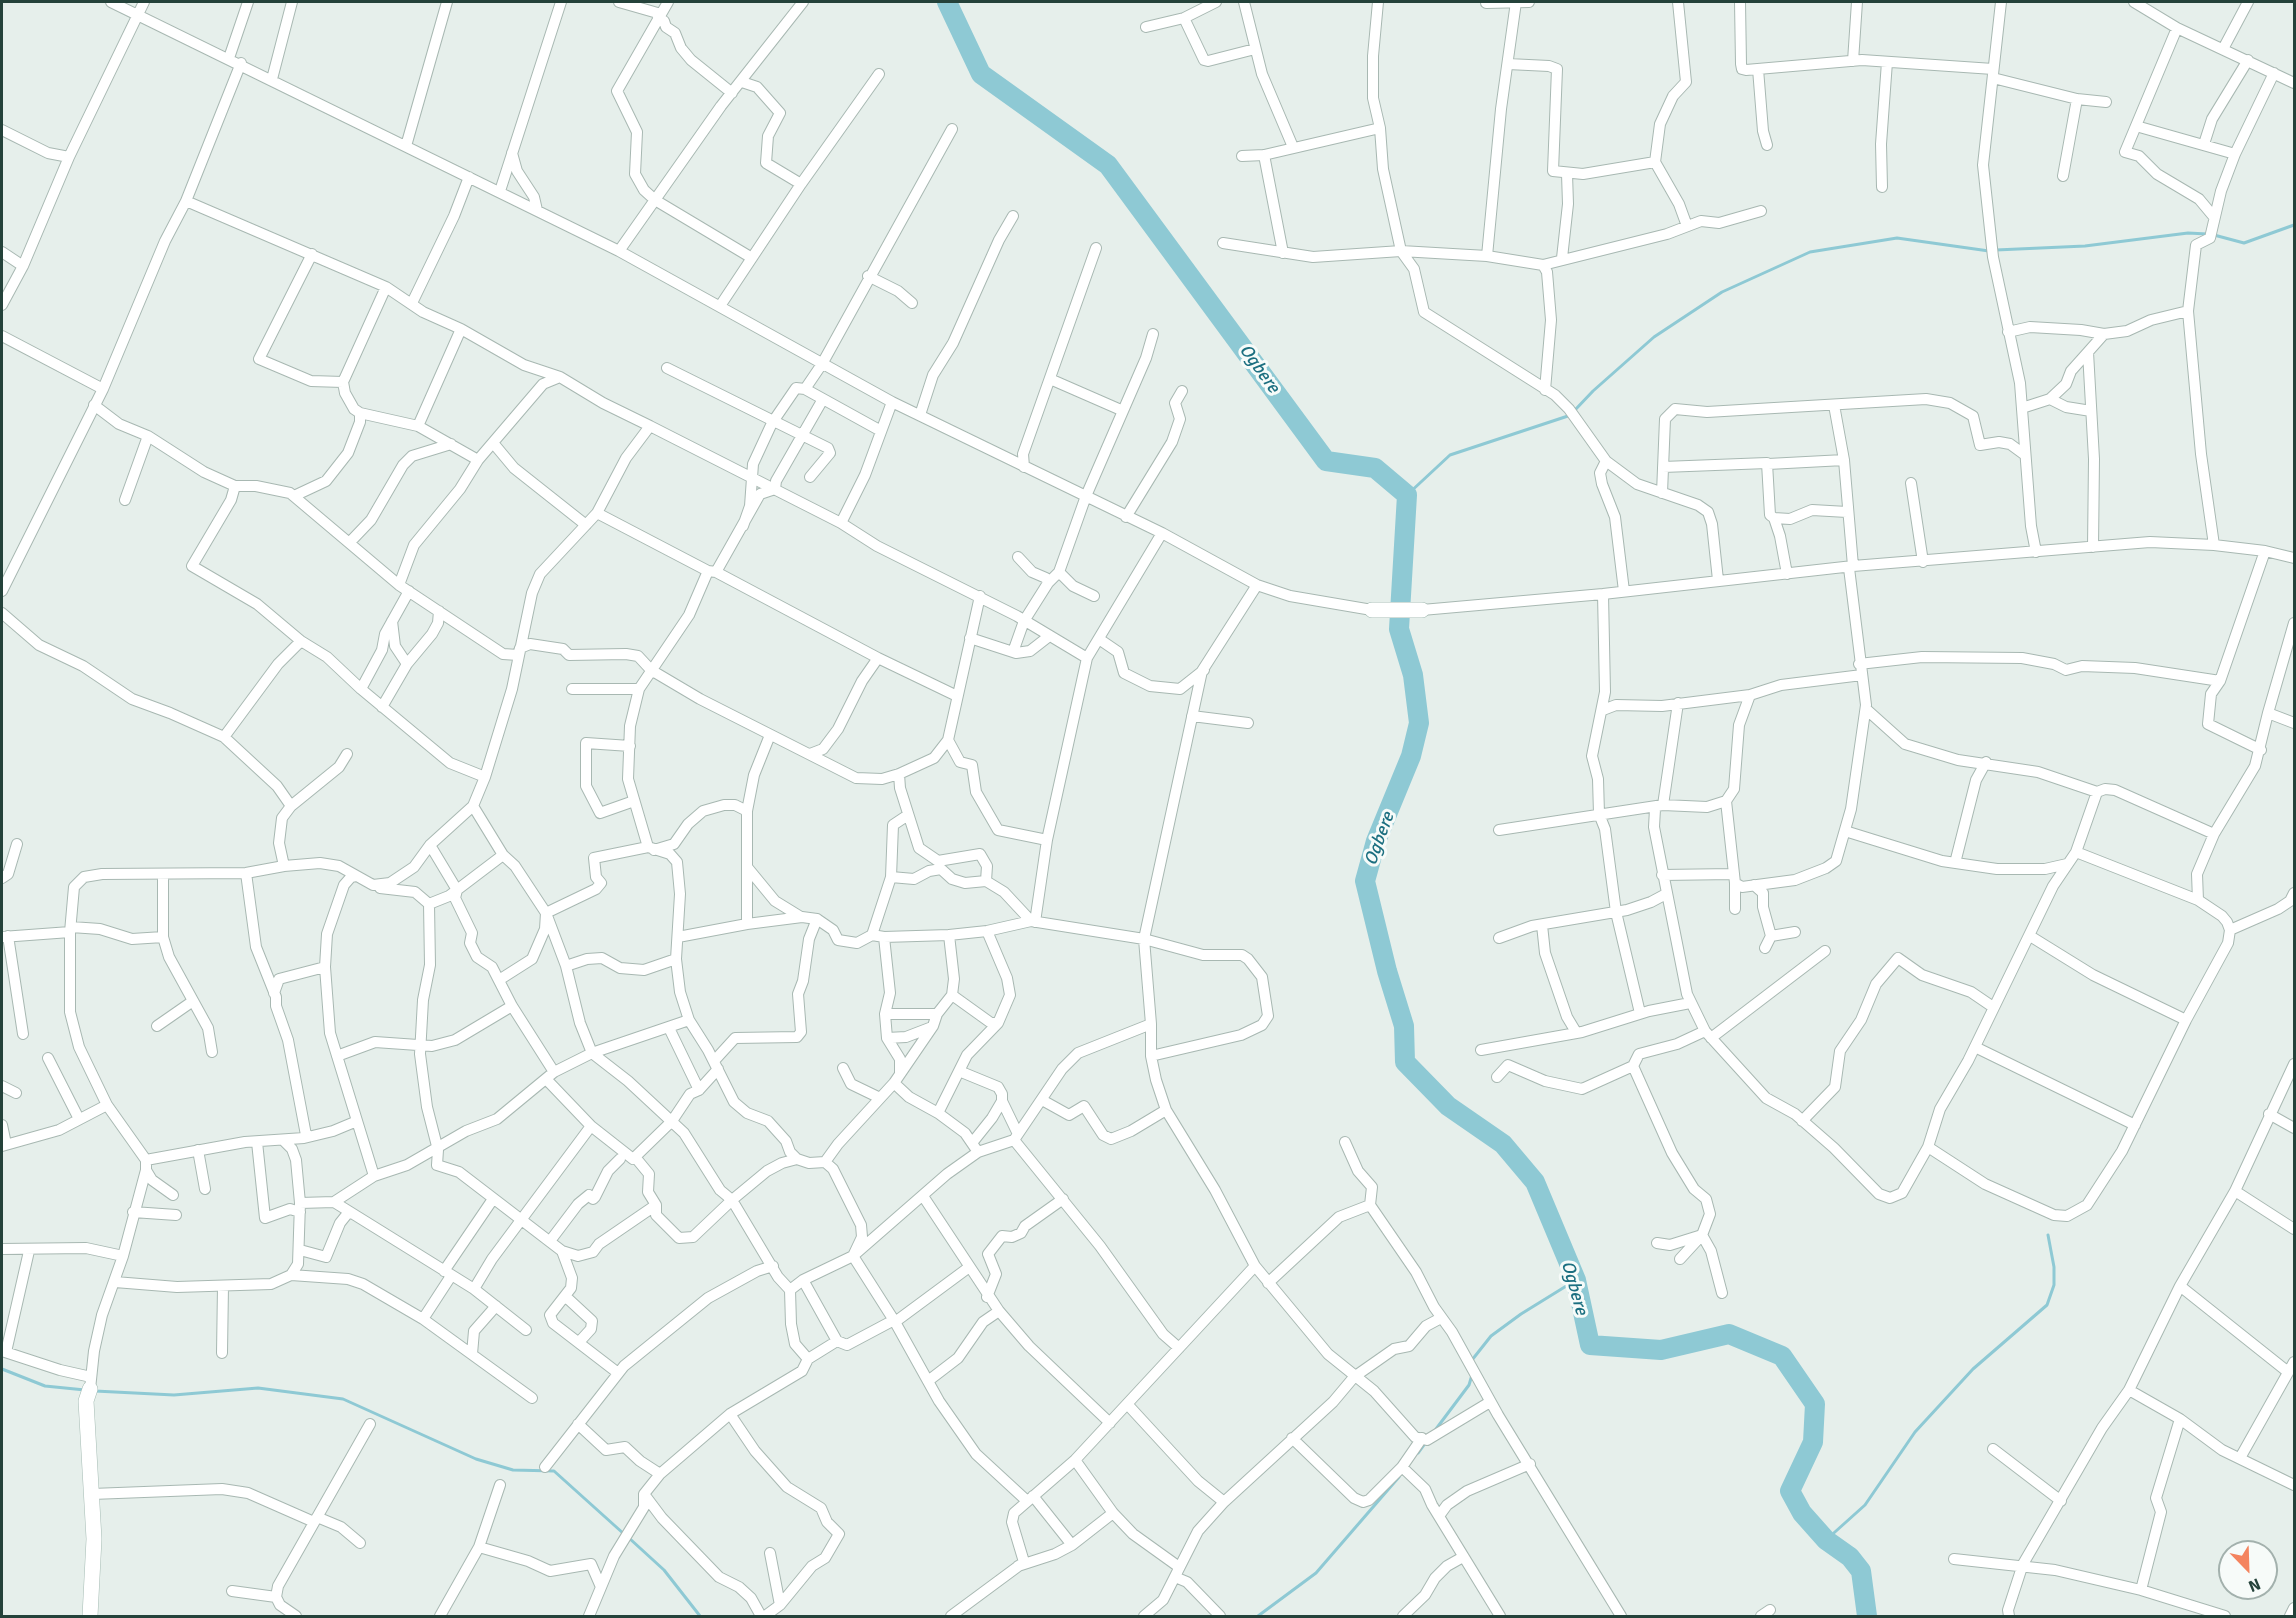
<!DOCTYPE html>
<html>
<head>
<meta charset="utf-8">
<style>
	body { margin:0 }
	#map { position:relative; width:2296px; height:1618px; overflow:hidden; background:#e6efeb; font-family:Signika,sans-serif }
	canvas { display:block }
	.frame { position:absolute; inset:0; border:3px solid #24423a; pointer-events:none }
	.north { position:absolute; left:2218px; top:1540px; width:60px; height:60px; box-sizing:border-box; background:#f7fbf9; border:2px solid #a3b1ad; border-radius:50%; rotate:157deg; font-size:16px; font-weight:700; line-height:24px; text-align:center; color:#24423a }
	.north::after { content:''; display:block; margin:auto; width:21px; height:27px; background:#f4845f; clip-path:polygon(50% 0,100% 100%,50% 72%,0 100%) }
</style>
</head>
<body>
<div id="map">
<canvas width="2296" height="1618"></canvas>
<div class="frame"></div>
<div class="north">N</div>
</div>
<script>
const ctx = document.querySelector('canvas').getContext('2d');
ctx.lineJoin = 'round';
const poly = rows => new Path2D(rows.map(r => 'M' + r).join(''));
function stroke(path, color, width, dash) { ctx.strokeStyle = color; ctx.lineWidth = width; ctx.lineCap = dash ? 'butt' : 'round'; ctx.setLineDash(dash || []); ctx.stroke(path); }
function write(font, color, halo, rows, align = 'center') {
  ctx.font = font + ' Signika,sans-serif'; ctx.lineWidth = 6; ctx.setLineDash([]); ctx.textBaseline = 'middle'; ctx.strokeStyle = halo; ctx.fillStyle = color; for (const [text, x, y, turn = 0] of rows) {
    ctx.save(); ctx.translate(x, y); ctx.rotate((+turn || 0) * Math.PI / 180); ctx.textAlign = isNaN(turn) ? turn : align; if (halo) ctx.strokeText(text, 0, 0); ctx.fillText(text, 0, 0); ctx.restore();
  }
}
const stream = poly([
	[2214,235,2244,243,2294,225],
	[1996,250,2085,246,2188,233,2207,234],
	[1575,410,1593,391,1654,337,1722,292,1810,252,1897,238,1989,251],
	[1407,495,1450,455,1571,415],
	[1472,1360,1491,1336,1521,1314,1576,1280],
	[2,1369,45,1386,85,1390],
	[95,1391,174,1395,258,1388,343,1399,476,1459,513,1470,554,1471,624,1534],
	[1436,1429,1469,1385,1472,1375],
	[1418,1453,1426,1442],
	[629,1538,664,1570,700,1616],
	[1826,1540,1865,1505,1915,1432,1973,1369,2047,1305,2054,1285,2054,1267,2048,1235],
	[1258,1616,1316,1573,1399,1477]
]);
const river = poly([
	[947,2,981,74,1108,165,1326,461,1375,468,1407,495,1399,629,1413,675,1419,723,1411,756,1376,841,1365,881,1387,971,1404,1026,1405,1062,1448,1106,1503,1144,1535,1182,1576,1280,1590,1345,1661,1350,1729,1334,1782,1356,1815,1404,1813,1442,1790,1491,1802,1513,1826,1540,1850,1557,1861,1571,1867,1616]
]);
const street = poly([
	[111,2,619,251,892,402],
	[619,2,661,14],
	[668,2,617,91,637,132,635,174,644,190,655,200,752,258],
	[1244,2,1262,74,1293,147],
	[1378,2,1373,56,1373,98,1380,128,1383,169,1401,251,1414,269,1424,312,1555,395,1569,409,1606,461,1637,484,1698,505,1708,512,1712,524,1718,580],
	[1678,2,1686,82,1673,96,1660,124,1655,162,1679,204,1687,226],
	[1740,2,1741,64,1742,69,1746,70,1862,60,1993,69],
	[2001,2,1983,165,1993,257,2020,383,2031,526,2036,552],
	[2134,2,2177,28,2294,83],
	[1486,3,1529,2],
	[658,18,664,21,666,27,675,33,681,48,691,60,732,93],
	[1184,18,1204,60,1208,61,1255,49],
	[1146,27,1184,18,1216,2],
	[2177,28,2125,152,2139,156,2157,174,2199,199,2214,217],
	[2223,49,2248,2],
	[229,58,248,2],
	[1853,61,1857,2],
	[1508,64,1549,66,1557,69,1553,171,1583,174,1655,162],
	[1758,69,1763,131,1767,145],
	[1993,78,2077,99,2106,102],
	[272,79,292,2],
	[742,82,757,87,780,113,768,136,766,163,801,184],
	[2136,126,2235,154],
	[2,130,48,153,69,157],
	[2204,144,2212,119,2248,60],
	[406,146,447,2],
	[512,153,517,171,534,197,537,210],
	[1264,155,1283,253],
	[1242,156,1264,155,1380,128],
	[2063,176,2077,99],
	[1882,187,1881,144,1887,62],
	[500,191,561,2],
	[186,201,386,287,423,312,461,329,524,365,560,377,603,403,650,426],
	[1223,243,1313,257,1401,251,1487,256,1543,265,1667,234,1701,221,1719,223,1761,211],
	[619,251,721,106,803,2],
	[2,252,23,266],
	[312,254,259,359,311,381,343,382],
	[1487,256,1501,109,1516,2],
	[1562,258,1568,204,1567,174],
	[1543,265,1547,272,1551,320,1545,390],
	[868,276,898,291,912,303],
	[386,287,343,382,345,393,354,409,360,413,418,426,478,460],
	[412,303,454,216,469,177],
	[2,305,23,266,69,157,144,2],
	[720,306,801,184,879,74],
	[2008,332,2030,327,2081,330,2104,334,2127,331,2151,320,2188,311],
	[2,336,103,389],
	[667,368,828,448,830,453,810,477],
	[1050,379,1121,410],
	[805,389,881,431],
	[2050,399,2066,407,2091,411],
	[94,405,119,424,148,436,125,500],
	[1834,405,1844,460,1853,566],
	[2022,408,2050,399,2066,384,2071,371,2088,352],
	[920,415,933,375,953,343,999,240,1013,216],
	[418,426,461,329],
	[148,436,204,472,235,486,256,486,290,493,399,585,503,654,518,655,520,648,530,644,563,649,569,655,626,654,638,656,651,670,700,699,856,778,882,779,899,774,934,758,948,740,980,596],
	[494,444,514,468,586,525],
	[1606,461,1600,473,1602,484,1615,517,1624,591],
	[1768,464,1844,460],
	[1024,467,1023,454,1096,248],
	[1663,467,1767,463,1770,515,1774,518,1780,536,1787,574],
	[1911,483,1923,562],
	[235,486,231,500,192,566,257,604,301,641],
	[1662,493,1665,419,1675,409,1707,412,1926,399,1950,403,1973,416,1980,445,1999,442,2010,444,2025,455],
	[294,496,326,481,348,453,360,422,360,413],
	[597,513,708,571,716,572,878,658,957,696],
	[1126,517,1172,442,1180,419,1175,403,1182,391],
	[1774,518,1790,519,1812,510,1847,512],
	[841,523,877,546,1017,616,1087,658],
	[743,526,750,506,753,464,772,423,796,388,805,389,822,364,952,129],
	[350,542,371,520,403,465,412,456,451,444],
	[2214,545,2201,454,2188,311,2196,245,2210,238,2221,191,2235,154,2274,73],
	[2093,547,2094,459,2088,352,2104,334],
	[1018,557,1032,572,1046,578,1048,583],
	[716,572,760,494,775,489,776,481,823,399],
	[1059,572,1073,586,1094,596],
	[399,585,414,545,460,489,478,460,543,384,560,377],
	[1257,585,1202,671,1144,939,1151,1024,1151,1056,1156,1080,1166,1110,1215,1190,1255,1266,1328,1354,1374,1391,1415,1437,1427,1440,1490,1402],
	[2,591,103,389,165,241,186,201,241,63],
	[1603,594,1605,692,1592,756,1598,779,1599,814,1605,829,1616,912,1640,1013],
	[1422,610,1603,594,1853,566,2150,542,2214,545,2265,551,2294,558],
	[2,613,39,645,83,666,132,699,170,713,224,737,277,786,291,806],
	[392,621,395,646,407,664],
	[970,638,1016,653,1030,651,1048,637],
	[1099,639,1118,652,1124,673,1150,686,1180,689,1204,670],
	[1013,652,1024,621,1048,583,1059,572,1086,496,1146,358,1153,334],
	[1859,664,1922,657,2022,658,2054,664,2066,670,2082,666,2135,668,2220,681],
	[361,689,382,650,385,634,409,591],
	[572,689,639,689],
	[382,707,407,664,432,634,438,623,439,611],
	[1866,709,1905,744,1958,760,2038,772,2097,792,2105,789,2115,790,2214,834],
	[1603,710,1616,705,1662,706,1750,695,1781,685,1862,675],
	[2268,713,2294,723],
	[1192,716,1248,723],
	[224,737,278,664,301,641,327,657,361,689,450,763,485,777],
	[948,740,960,762,972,765,976,792,998,830,1047,840],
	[630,746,586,743,586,786,600,813,634,801],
	[2261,750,2208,724,2211,694,2220,681,2265,551],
	[810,754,823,749,838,729,862,681,878,658],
	[899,774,900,788,919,848,938,861,980,854,987,866,986,881],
	[1726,801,1735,883,1735,909],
	[1663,805,1678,703],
	[473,806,503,855,515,866,546,913,566,966,580,1023,592,1053,628,1081,684,1133,720,1190,732,1200,778,1277,790,1290,791,1324,795,1344,808,1359],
	[1655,809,1654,827,1687,994,1705,1031,1766,1098,1795,1114,1834,1148,1879,1194,1890,1198,1902,1193,1928,1147,1940,1109,1968,1061,2053,886,2076,852,2097,792],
	[1499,830,1663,805,1707,807,1726,801,1734,789,1739,725,1750,695],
	[1845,831,1942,861,1997,869,2045,869,2067,864],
	[430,845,457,890,455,898,472,933,470,943,477,957,492,967,512,1006,554,1072],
	[648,847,628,779,630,726,639,689,689,615,708,571],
	[654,850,674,844,688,824,703,811,724,805,735,805,747,811],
	[2076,852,2198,900],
	[1955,863,1976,780,1986,762],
	[284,866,279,843,282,818,291,806,339,767,347,754],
	[747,867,775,901,801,917],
	[246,873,256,947,276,997,276,1006,288,1040,306,1135],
	[1662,875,1733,874],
	[163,876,163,937,169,957,208,1028,212,1052],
	[356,876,351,877,344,885,327,934,325,967,330,1033,374,1176],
	[891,877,914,879,929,871,941,869,952,879,965,883,986,881,1004,892,1031,921],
	[2,878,8,874,17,844],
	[1735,883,1742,887,1795,880,1826,868,1836,861,1851,809,1866,705,1849,568],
	[1754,885,1763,893,1763,907,1771,936,1765,948],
	[380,888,415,892,429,904,449,896,503,855],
	[429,904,430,965,423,1000,420,1054,427,1107,438,1150,437,1165,459,1172,562,1251,572,1278,571,1288,550,1315,553,1323,618,1373],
	[1035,922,1047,840,1087,658,1162,533],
	[747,924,747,811,754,775,770,735],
	[1542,925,1545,953,1567,1017,1576,1032],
	[71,927,100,929,132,939,163,937],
	[2230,930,2278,909,2290,901,2294,893],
	[872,935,891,877,893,825,908,815],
	[8,936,23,1034],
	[1771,936,1795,932],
	[2030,936,2093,975,2186,1020],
	[2,937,70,932],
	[678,937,747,924,802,917,817,919,833,930,838,940,857,943,872,935,884,937,949,935,987,931,1031,921,1144,939,1203,955,1242,955,1248,959,1262,977,1268,1016,1262,1025,1241,1035,1151,1056],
	[884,937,890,993,885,1014,887,1038,900,1059,900,1074],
	[1499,938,1532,926,1627,910,1651,902,1666,894],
	[566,966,587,959,602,958,620,968,644,970,676,959],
	[499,980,532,959,545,929,546,913,596,889,601,883,596,877,594,858,648,847,670,854,677,862,680,894,676,959,680,992,689,1020,708,1050,734,1102,747,1113,768,1121,786,1141,790,1152,797,1159],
	[274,993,279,979,325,967],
	[952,995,991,1023,998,1023],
	[885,1014,937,1014],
	[157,1026,193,1001],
	[669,1028,699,1090],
	[887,1038,906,1037,932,1027],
	[1711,1038,1825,951],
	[1975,1047,2135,1125],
	[1481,1050,1582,1032,1649,1011,1690,1003],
	[337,1056,375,1042,432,1046,455,1040,512,1006],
	[48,1058,79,1119],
	[714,1061,735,1038,797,1037,801,1032,798,994,803,981,809,939,817,919],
	[1633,1066,1672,1153,1694,1189,1706,1199,1710,1214,1702,1235,1680,1259],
	[843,1068,851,1084,880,1098],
	[959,1071,998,1087,1002,1094,1002,1101,1017,1132],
	[1497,1077,1508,1065,1545,1081,1582,1089,1633,1066,1639,1054,1677,1044,1705,1031],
	[546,1079,591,1126,633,1159,635,1157,649,1174,648,1192,656,1205,656,1215,679,1238,693,1237,732,1200,767,1171,782,1163,797,1159,809,1163,825,1162,833,1169,861,1225,862,1237,853,1256,895,1322,939,1401,976,1454,1027,1501],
	[894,1083,909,1097,938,1113,965,1133,978,1152],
	[2,1086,16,1093],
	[1042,1100,1069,1115,1084,1106,1103,1135,1111,1139,1131,1131,1166,1110],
	[938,1113,967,1055,998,1023,1010,995,1007,978,987,931],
	[2269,1114,2294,1128],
	[1802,1121,1835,1087,1840,1051,1861,1020,1876,984,1898,958,1922,975,1971,992,1993,1007],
	[2,1125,6,1144],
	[1014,1140,1100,1246,1163,1334,1179,1348],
	[257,1142,265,1218,290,1209,300,1212],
	[1345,1142,1358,1171,1372,1187,1370,1205,1416,1272,1434,1307,1452,1332,1498,1415,1621,1616],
	[972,1143,992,1118,1002,1101],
	[2,1146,59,1130,107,1105],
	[1928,1147,1985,1184,2054,1215,2067,1216,2087,1205,2122,1151,2186,1020,2228,943,2230,930,2227,922,2222,916,2198,900,2197,874,2214,834,2255,766,2268,713,2294,623],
	[198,1150,205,1189],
	[635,1157,672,1121,690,1094,699,1090,718,1069],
	[146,1160,245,1142,304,1138,333,1131,357,1121],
	[825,1162,838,1144,894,1083,933,1026,937,1014,952,995,954,979,949,935],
	[146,1170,152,1180,173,1195],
	[2235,1191,2294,1229],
	[923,1196,999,1311,1029,1346,1110,1423],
	[334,1202,474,1289,526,1330],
	[300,1203,334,1202,374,1176,407,1165,466,1131,497,1119,554,1072,592,1053,689,1020],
	[133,1212,176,1215],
	[550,1241,578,1204,589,1195,593,1199,595,1197,608,1171,620,1159],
	[1657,1243,1670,1245,1702,1235,1711,1251,1722,1293],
	[2,1249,86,1248,123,1256],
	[300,1250,326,1257,340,1223,348,1213],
	[562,1251,578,1256,593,1252,599,1244,656,1205],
	[444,1271,493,1199],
	[291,1275,348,1279,363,1284,423,1319,532,1398],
	[803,1280,837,1341],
	[115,1282,177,1287,271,1284,291,1275,298,1264,300,1203,296,1160,292,1149,284,1141],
	[1268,1283,1339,1217,1370,1205],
	[2180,1286,2235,1191,2294,1064],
	[474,1289,492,1259,591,1126],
	[790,1290,803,1280,853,1256,947,1174,978,1152,1014,1140,1062,1069,1078,1053,1151,1024],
	[565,1296,592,1321,591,1329,580,1341],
	[987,1297,996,1274,988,1254,1002,1236,1012,1237,1021,1233,1025,1226,1063,1199],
	[423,1319,451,1276],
	[895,1322,968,1268],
	[2,1351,60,1370,91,1377],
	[6,1352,29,1251],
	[222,1353,223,1286],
	[472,1354,474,1331,496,1306],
	[928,1381,958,1358,983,1322,999,1311],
	[90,1389,94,1351,102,1315,123,1256,146,1170,146,1160,107,1105,79,1047,70,1012,70,932,74,887,84,877,102,874,246,873,284,866,320,863,339,866,373,885,390,883,414,867,430,845,473,806,485,777,512,689,532,593,540,574,597,513,626,458,650,426,841,523,865,475,892,402,1162,533,1257,585,1290,596,1372,610],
	[2129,1390,2180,1419,2222,1450,2294,1485],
	[1128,1405,1198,1481,1224,1502],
	[730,1414,755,1451,787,1487,821,1508,827,1522,839,1534,825,1558,812,1566,780,1605,765,1616],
	[578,1424,606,1450,625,1447,640,1461,660,1474],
	[1292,1438,1354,1498,1363,1502,1369,1500,1402,1467,1422,1438],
	[1993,1449,2061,1501],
	[2240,1458,2294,1362],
	[1075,1460,1113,1513,1133,1534,1179,1567],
	[545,1467,624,1366,708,1298,757,1271,773,1266],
	[1402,1467,1425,1489,1432,1505,1500,1616],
	[92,1494,222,1489,248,1493,314,1522],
	[644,1494,662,1518,719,1577,739,1587,751,1598,761,1616],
	[1033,1496,1072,1545],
	[1439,1516,1447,1505,1467,1491,1530,1464],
	[317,1517,341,1527,360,1543],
	[479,1547,528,1561,550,1571,591,1564,601,1587],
	[770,1553,780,1605],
	[1954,1559,2055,1570,2141,1590,2225,1616],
	[1018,1566,1055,1554,1072,1545,1113,1513],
	[1175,1577,1187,1582,1220,1616],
	[2141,1590,2161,1512,2156,1498,2180,1419],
	[232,1591,276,1597],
	[296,1616,280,1605,276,1597,278,1586,370,1424],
	[440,1616,479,1547,500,1485],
	[589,1616,614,1556,644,1507,644,1494,660,1474,730,1414,802,1371,808,1359,837,1341,847,1345,894,1320],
	[951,1616,1024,1562,1012,1522,1014,1513,1075,1460,1255,1266],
	[1144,1616,1163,1600,1198,1531,1224,1502,1333,1402,1354,1377,1394,1349,1409,1346,1426,1326,1441,1318],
	[1403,1616,1425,1595,1435,1578,1447,1566,1463,1557],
	[1761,1616,1770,1610],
	[2009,1616,2008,1610,2023,1564,2102,1428,2129,1390,2180,1286,2288,1372],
	[2290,1616,2294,1608]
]);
const secondary = poly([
	[1372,610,1422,610],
	[90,1616,94,1539,86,1401,90,1389]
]);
const waterNames = [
	["Ogbere",1259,369,54],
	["Ogbere",1380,839,-70],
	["Ogbere",1574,1288,74]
];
stroke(stream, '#8ec9d4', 3);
stroke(river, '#8ec9d4', 20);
stroke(street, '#a8b8b2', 12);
stroke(secondary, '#a4bbb3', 16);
stroke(street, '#fff', 10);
stroke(secondary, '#fff', 15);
write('italic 18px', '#1c6f80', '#f7fbf9', waterNames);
</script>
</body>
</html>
